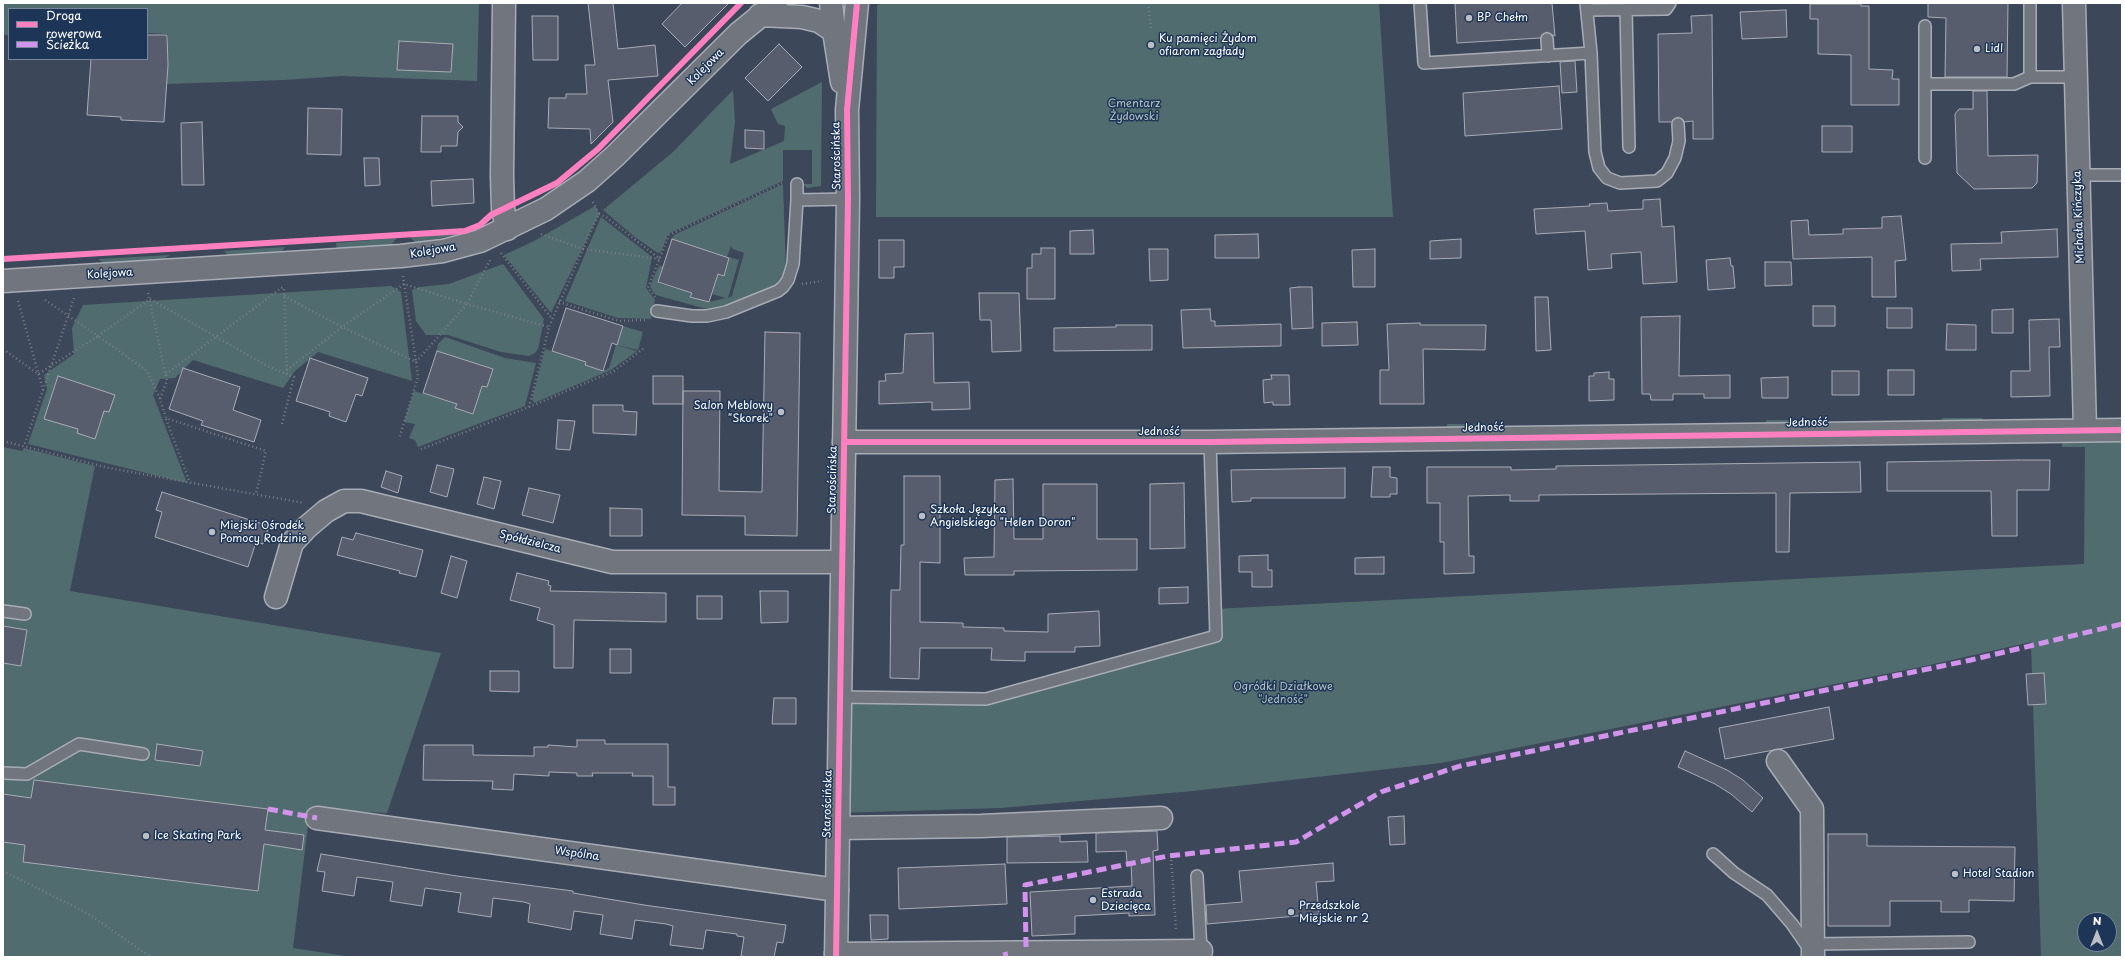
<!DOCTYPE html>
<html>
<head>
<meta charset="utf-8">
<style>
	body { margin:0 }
	#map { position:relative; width:2125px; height:960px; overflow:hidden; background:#3d475a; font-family:"Playpen Sans",sans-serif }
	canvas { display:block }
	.frame { position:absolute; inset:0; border:4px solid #fff; pointer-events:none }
	.legend { position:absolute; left:8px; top:8px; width:140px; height:52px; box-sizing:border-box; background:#1d3557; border:1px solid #77869a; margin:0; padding:5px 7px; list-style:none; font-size:12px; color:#fff }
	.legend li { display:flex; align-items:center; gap:8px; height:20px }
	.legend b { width:20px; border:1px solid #77869a }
	.north { position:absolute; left:2077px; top:912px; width:40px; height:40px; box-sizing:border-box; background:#1d3557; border:1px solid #77869a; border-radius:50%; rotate:0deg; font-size:11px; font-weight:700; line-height:16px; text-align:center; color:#fff }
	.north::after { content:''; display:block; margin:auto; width:14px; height:18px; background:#bbbfc5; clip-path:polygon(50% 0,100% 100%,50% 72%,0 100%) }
</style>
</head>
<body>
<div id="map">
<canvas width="2125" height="960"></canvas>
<div class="frame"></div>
<ul class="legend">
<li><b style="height:5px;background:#ff80c0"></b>Droga rowerowa</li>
<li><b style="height:5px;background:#d193ec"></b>Ścieżka</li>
</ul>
<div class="north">N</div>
</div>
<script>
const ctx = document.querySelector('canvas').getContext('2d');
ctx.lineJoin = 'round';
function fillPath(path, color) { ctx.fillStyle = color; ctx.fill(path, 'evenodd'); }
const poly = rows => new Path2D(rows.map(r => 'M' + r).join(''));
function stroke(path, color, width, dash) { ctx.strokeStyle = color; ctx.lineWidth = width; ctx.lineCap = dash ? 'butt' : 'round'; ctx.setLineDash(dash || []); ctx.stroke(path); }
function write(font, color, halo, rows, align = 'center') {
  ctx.font = font + ' "Playpen Sans",sans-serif'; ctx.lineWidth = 3; ctx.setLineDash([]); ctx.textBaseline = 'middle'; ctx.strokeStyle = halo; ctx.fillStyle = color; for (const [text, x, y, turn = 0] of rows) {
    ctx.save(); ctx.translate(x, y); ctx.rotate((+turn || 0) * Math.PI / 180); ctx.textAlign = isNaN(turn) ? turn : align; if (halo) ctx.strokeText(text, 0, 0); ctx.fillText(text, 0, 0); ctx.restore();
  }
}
const green = poly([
	[3,3,479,3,477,81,341,76,284,80,167,84,168,34,147,33,147,9,9,9,9,35,3,35],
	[879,3,1379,3,1393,217,876,217,877,6],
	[684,70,684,73,633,123,631,122],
	[822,82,821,186,807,188,803,184,812,184,812,150,783,150,783,181,668,234,661,252,658,253,635,237,603,210,673,152,733,90,735,122,730,164,784,141,785,126,778,124,771,109],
	[783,184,786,272,779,283,721,309,710,310,656,295,653,292,650,286,659,266,663,266,658,283,692,293,691,297,709,302,726,298,712,294,718,274,724,276,729,257,739,260,728,298,732,296,744,253,733,249,731,246,727,257,672,239,674,235],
	[595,206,599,214,551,313,504,255,534,241],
	[601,217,652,257,646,288,655,300,651,319,618,318,565,301],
	[465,233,416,243,410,237],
	[397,238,390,246,337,250,336,243],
	[285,247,280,253,230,257,224,251],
	[170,255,161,261,106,265,98,259],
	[503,264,544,319,538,349,535,353,529,356,501,352,448,335,426,335,416,321,412,290,420,287,449,284],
	[391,286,401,292,412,381,318,352,295,371,283,388,193,360,175,378,160,379,153,395,187,483,28,444,47,389,44,375,74,354,72,328,83,305],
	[623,326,643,332,638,350,617,345],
	[445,337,505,358,536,363,525,406,418,447,415,440,409,438,415,424,404,422,414,391,457,404,456,408,473,414,482,386,487,387,493,369,437,351,438,344],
	[616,345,637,351,611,370,534,403,532,399,545,349,586,362,585,365,603,371,609,368],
	[1942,418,1983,418,1982,421,1942,421],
	[1766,420,1807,420,1807,423,1766,424],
	[1447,424,1488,424,1488,427,1447,428],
	[2122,439,2122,957,2041,957,2031,642,1925,666,1441,763,1193,791,1001,808,838,813,840,697,986,699,1216,636,1215,609,2084,564,2085,447,2062,447,2062,440],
	[2085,920,2109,920,2109,944,2085,944],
	[3,447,22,451,24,448,95,466,70,591,441,653,387,813,310,809,293,948,352,957,3,957]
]);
const building = poly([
	[588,3,613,3,618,49,655,45,658,76,608,80,613,122,591,144,590,129,548,128,549,98,566,98,566,94,587,94,585,65,595,65,588,3],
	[682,3,729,3,685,47,662,24,682,3],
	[1455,3,1552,3,1555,36,1546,32,1540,38,1457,43,1455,3],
	[1928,3,2008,3,2007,77,1945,77,1946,18,1928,17,1928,3],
	[1810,4,1861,4,1861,6,1869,6,1869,69,1893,70,1892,79,1899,79,1899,105,1851,105,1851,55,1818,54,1818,19,1810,19,1810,4],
	[1786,10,1787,37,1742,39,1740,12,1786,10],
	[1712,15,1713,139,1693,139,1693,121,1684,122,1678,117,1671,122,1659,122,1658,34,1692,33,1691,16,1712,15],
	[532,16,558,16,558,60,533,60,532,16],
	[147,35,167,35,168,65,164,122,121,120,121,117,87,115,91,59,147,59,147,35],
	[399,41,453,44,451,72,397,70,399,41],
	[779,44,802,67,768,101,745,78,779,44],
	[1575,61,1577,92,1562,93,1560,62,1575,61],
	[1559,86,1562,129,1465,136,1463,93,1559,86],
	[1973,91,1987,91,1988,156,2038,155,2037,183,2032,188,1974,189,1957,173,1955,114,1959,109,1973,109,1973,91],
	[308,108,342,109,341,155,307,154,308,108],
	[422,116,458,116,458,122,463,127,458,132,457,146,441,146,441,152,421,152,422,116],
	[202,122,204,185,182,185,181,123,202,122],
	[1822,126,1852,126,1852,152,1822,152,1822,126],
	[745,130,764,131,764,149,745,148,745,130],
	[364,158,379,158,380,185,365,186,364,158],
	[473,179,474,203,432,206,431,181,473,179],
	[1660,199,1662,227,1674,226,1677,282,1643,284,1641,252,1611,254,1612,268,1588,270,1585,231,1536,234,1534,209,1590,206,1589,204,1607,203,1608,211,1643,209,1643,200,1660,199],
	[1901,216,1906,260,1895,261,1896,297,1872,297,1872,257,1793,259,1791,221,1808,220,1809,235,1843,234,1843,229,1882,228,1882,217,1901,216],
	[2057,229,2058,257,1980,259,1981,270,1952,271,1951,244,2002,243,2001,232,2057,229],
	[1093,230,1094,254,1070,254,1070,231,1093,230],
	[1258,234,1259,258,1215,258,1215,235,1258,234],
	[672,239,729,258,724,276,718,274,709,302,690,297,692,293,658,282,672,239],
	[1461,239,1461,258,1430,259,1430,241,1461,239],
	[879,240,904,240,904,267,894,267,894,278,879,278,879,240],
	[1041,248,1055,248,1055,299,1027,299,1027,268,1032,268,1032,254,1041,254,1041,248],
	[1149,249,1168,249,1168,280,1150,281,1149,249],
	[1375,249,1375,287,1353,287,1352,250,1375,249],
	[1730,258,1731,266,1733,266,1735,288,1708,290,1706,260,1730,258],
	[1765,262,1791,262,1792,285,1765,286,1765,262],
	[1299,287,1312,287,1313,328,1292,329,1290,288,1299,287],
	[979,293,1019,293,1021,351,992,352,991,320,980,320,979,293],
	[1535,297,1548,297,1551,350,1536,351,1535,297],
	[1813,306,1835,306,1835,326,1813,326,1813,306],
	[566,308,623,326,617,345,612,343,603,371,585,365,586,362,552,351,566,308],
	[1887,308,1912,308,1912,328,1887,328,1887,308],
	[1210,309,1211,321,1215,321,1215,326,1281,324,1281,346,1183,348,1181,310,1210,309],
	[2013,309,2013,333,1992,333,1992,310,2013,309],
	[1680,316,1679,376,1730,375,1730,398,1704,398,1704,394,1673,394,1673,400,1651,400,1650,394,1642,394,1641,317,1680,316],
	[2059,319,2060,347,2049,347,2050,396,2011,397,2011,371,2030,371,2029,320,2059,319],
	[1357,322,1358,345,1322,346,1322,323,1357,322],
	[1420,323,1420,325,1486,325,1485,350,1423,349,1424,404,1380,404,1380,370,1389,370,1387,324,1420,323],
	[1947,324,1976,325,1976,350,1946,350,1947,324],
	[1116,325,1152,325,1152,350,1054,351,1054,328,1116,327,1116,325],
	[765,332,800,333,797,536,745,535,745,516,682,515,683,391,720,391,719,491,762,492,765,332],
	[933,333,934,383,969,382,970,409,932,410,932,402,879,404,879,381,886,381,885,374,903,373,905,334,933,333],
	[437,351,493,369,487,387,482,386,473,414,455,408,457,404,423,393,437,351],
	[310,358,368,378,362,396,356,394,346,422,329,416,330,412,296,401,310,358],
	[183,368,240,387,233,410,261,420,254,442,201,425,203,421,169,409,183,368],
	[1888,370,1914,370,1914,395,1888,395,1888,370],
	[1832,371,1859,371,1859,395,1832,395,1832,371],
	[1609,372,1609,379,1614,379,1614,400,1589,401,1589,376,1594,376,1594,373,1609,372],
	[1271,375,1289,375,1290,405,1273,405,1273,402,1264,403,1263,380,1272,379,1271,375],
	[58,376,115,395,109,412,104,411,95,439,77,433,78,429,44,419,58,376],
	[653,376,683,376,683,404,653,404,653,376],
	[1788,377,1788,398,1762,398,1761,378,1788,377],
	[593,405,623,405,623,411,637,412,636,435,593,433,593,405],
	[558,420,575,421,570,450,556,449,558,420],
	[2018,460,2050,460,2049,490,2017,490,2017,536,1992,536,1991,491,1887,491,1887,462,2018,460],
	[1860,462,1861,492,1790,493,1789,552,1776,552,1776,493,1539,495,1539,501,1510,501,1510,495,1468,496,1469,556,1474,556,1474,573,1444,574,1444,542,1440,542,1440,503,1427,503,1427,467,1511,467,1511,470,1556,469,1556,466,1860,462],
	[437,465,454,469,447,497,430,492,437,465],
	[1373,467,1390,467,1390,477,1397,478,1397,494,1390,494,1390,497,1371,497,1373,467],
	[1345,468,1345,498,1251,498,1251,501,1232,502,1231,470,1345,468],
	[386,471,402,476,398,493,381,487,386,471],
	[904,476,940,476,940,563,920,562,920,622,963,623,963,627,1004,628,1004,631,1048,632,1048,614,1099,611,1100,646,1075,647,1075,652,1025,652,1025,661,991,660,992,648,920,648,919,679,890,678,891,590,900,590,901,545,904,545,904,476],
	[484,477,501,481,494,509,477,504,484,477],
	[1013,479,1014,539,1043,539,1043,484,1097,484,1097,539,1137,539,1137,570,1014,571,1014,575,965,575,964,558,994,557,995,480,1013,479],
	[1184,483,1185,548,1150,549,1150,484,1184,483],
	[529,488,560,495,553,523,522,515,529,488],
	[162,492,269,526,263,544,256,542,248,567,155,537,162,512,156,510,162,492],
	[610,508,642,509,642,536,610,536,610,508],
	[356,533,423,550,416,577,399,573,400,571,337,555,342,537,353,540,356,533],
	[1268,555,1268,570,1272,570,1272,587,1252,587,1252,572,1239,572,1239,556,1268,555],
	[451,556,467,561,457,598,441,593,451,556],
	[1384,557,1384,574,1355,574,1355,558,1384,557],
	[517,573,549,581,548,585,551,586,550,591,666,593,666,622,574,620,573,668,554,668,554,625,537,620,540,608,510,600,517,573],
	[1188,587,1188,603,1159,604,1159,588,1188,587],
	[760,591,788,591,788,622,761,623,760,591],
	[697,596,722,596,722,619,697,619,697,596],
	[3,626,27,630,21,666,3,663,3,626],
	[610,649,631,649,631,673,610,673,610,649],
	[490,671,519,671,519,692,490,691,490,671],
	[2044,673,2046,704,2028,705,2026,674,2044,673],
	[774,698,796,698,796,724,772,724,774,698],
	[1829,707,1834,739,1725,759,1719,728,1829,707],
	[577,740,605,740,605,744,668,744,668,787,675,787,675,805,653,805,653,776,632,776,633,773,592,773,593,776,577,776,577,773,549,772,549,776,514,774,513,790,492,789,493,781,423,780,424,745,473,745,473,755,534,756,534,747,548,747,548,745,577,747,577,740],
	[157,744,203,751,200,766,155,760,157,744],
	[1685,751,1727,770,1743,780,1763,798,1752,812,1731,794,1715,784,1678,767,1685,751],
	[34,780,268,809,265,830,304,835,302,850,264,844,258,891,23,862,25,845,3,842,3,794,31,798,34,780],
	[1404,816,1405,844,1390,845,1388,817,1404,816],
	[1157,831,1158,850,1153,851,1155,915,1129,916,1129,913,1075,916,1075,934,1032,936,1030,892,1132,886,1131,862,1127,862,1126,851,1096,852,1096,833,1157,831],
	[1828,834,1867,834,1867,846,2015,847,2014,901,1969,900,1969,912,1941,912,1941,901,1890,901,1890,926,1828,926,1828,834],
	[1060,836,1060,842,1087,841,1088,862,1007,863,1007,837,1060,836],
	[321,854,457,876,573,891,573,893,644,905,786,925,783,943,777,942,774,957,749,957,741,956,744,937,737,936,737,934,706,930,703,949,670,945,673,926,666,924,635,920,632,939,600,934,603,915,574,911,571,930,528,922,530,904,524,902,493,898,491,917,458,912,461,893,454,892,425,888,422,906,390,901,393,882,386,881,357,877,354,896,322,891,325,872,317,871,321,854],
	[1333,863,1334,881,1316,882,1319,914,1207,924,1206,905,1242,902,1239,871,1333,863],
	[1005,864,1007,904,899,909,898,868,1005,864],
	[870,915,888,915,888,939,871,940,870,915]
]);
const path = poly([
	[1148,3,1151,28],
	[593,202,599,214,583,249,660,259],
	[599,214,606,217,660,259],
	[541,234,583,249,549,327],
	[501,253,552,319],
	[403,276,416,362],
	[802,284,822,281],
	[148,293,167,381,160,399,166,418,266,451,256,494],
	[284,296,342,327,404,284,467,304,490,260],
	[655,297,648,288,669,235,782,183],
	[45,300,98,336,150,299,271,368,287,374],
	[18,301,43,390,24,446],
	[559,302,619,321,646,320],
	[3,349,38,374,98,336,147,371,160,399],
	[416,362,467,304,549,327,529,407,419,450],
	[287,370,342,327,416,362,418,377,399,439],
	[166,374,284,286],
	[43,390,74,298],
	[529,407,614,371,644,348],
	[166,419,190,483],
	[282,424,294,377,287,374,284,287],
	[3,441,109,468,304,503],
	[1171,856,1176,931],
	[3,871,87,913,151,957]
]);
const service = poly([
	[1420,3,1424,63,1591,53,1586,3],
	[2030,3,2030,77,2076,77],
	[1626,9,1629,147],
	[1587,10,1666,9,1670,3],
	[1925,26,1925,84,2014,84,2030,77],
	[1547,39,1548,56],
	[1591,53,1595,152,1599,168,1607,178,1620,183,1657,181,1667,173,1675,158,1679,141,1678,124],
	[1925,158,1925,84],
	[2078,175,2122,175],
	[797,184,797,200],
	[657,311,692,316,707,316,726,312,778,291,783,287,788,280,793,264,797,200,848,199],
	[3,611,25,614],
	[840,697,986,699,1216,636,1210,442],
	[3,773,27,774,79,744,143,754],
	[1713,854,1734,873,1767,895,1792,924,1810,950],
	[1197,876,1201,951],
	[1813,944,1969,942]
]);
const minor = poly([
	[504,3,502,176,503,209,507,229],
	[2074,3,2085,430],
	[844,442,1210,442,2122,430],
	[276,597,292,543,307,527,326,511,344,501,361,501,612,562,842,562],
	[1778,761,1812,809,1813,957],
	[317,818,837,890],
	[838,828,981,826,1161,818],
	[836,954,1201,951]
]);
const tertiary = poly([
	[831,3,834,31],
	[760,15,802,17,819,21,834,31,842,82],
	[3,281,401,256,443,251,480,241,546,209,587,181,615,156,738,34,776,3],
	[836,957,848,199,847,110,857,3]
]);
const quiet = poly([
	[268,809,317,818],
	[1026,947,1025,885,1168,856,1296,842,1381,792,1460,766,1971,660,2122,624],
	[1005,952,1006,957]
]);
const cycleway = poly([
	[3,259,465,231,480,225,491,215,557,183,598,149,741,3],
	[844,442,1210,442,2122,430],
	[836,957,848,199,847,110,857,3]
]);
const markers = [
	[1469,18,4,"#bbbfc5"],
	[1151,45,4,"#bbbfc5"],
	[1977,49,4,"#bbbfc5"],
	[781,412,4,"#bbbfc5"],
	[922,516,4,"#bbbfc5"],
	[212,532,4,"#bbbfc5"],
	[146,836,4,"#bbbfc5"],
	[1955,874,4,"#bbbfc5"],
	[1093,900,4,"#bbbfc5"],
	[1291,912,4,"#bbbfc5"]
];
const poiNames = [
	["BP Chełm",1477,18],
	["Ku pamięci Żydom",1159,39],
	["ofiarom zagłady",1159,52],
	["Lidl",1985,49],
	["Salon Meblowy",773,406,"right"],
	["\"Skorek\"",773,419,"right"],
	["Szkoła Języka",930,510],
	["Angielskiego \"Helen Doron\"",930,523],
	["Miejski Ośrodek",220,526],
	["Pomocy Rodzinie",220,539],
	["Ice Skating Park",154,836],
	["Hotel Stadion",1963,874],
	["Estrada",1101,894],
	["Dziecięca",1101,907],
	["Przedszkole",1299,906],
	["Miejskie nr 2",1299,919]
];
const streetNames = [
	["Kolejowa",706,67,-45],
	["Starościńska",837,156,-91],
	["Michała Kińczyka",2079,217,-92],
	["Kolejowa",433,251,-10],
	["Kolejowa",110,274,-4],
	["Jedność",1807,423,-1],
	["Jedność",1483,428,-1],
	["Jedność",1159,432],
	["Starościńska",833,480,-89],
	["Spółdzielcza",530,542,14],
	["Starościńska",828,804,-89],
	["Wspólna",577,854,8]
];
const parkNames = [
	["Cmentarz",1134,104],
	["Żydowski",1134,117],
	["Ogródki Działkowe",1283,687],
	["\"Jedność\"",1283,700]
];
fillPath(green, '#516c6e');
fillPath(building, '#585d6d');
stroke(building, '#a8acb5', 1);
stroke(service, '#a8acb5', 14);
stroke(minor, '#a8acb5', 25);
stroke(tertiary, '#a8acb5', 25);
stroke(path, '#787e87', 2.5, [1, 3]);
stroke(service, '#70757e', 11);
stroke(minor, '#70757e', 22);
stroke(tertiary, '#70757e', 22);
stroke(quiet, '#d193ec', 5, [10, 5]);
stroke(cycleway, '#ff80c0', 6);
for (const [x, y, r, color] of markers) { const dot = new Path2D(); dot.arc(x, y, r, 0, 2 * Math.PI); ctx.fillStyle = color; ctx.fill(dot); stroke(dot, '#1d3557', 1.5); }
write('11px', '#fff', '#1d3557', poiNames, 'left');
write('11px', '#fff', '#1d3557', streetNames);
write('11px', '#b2c0bf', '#1d3557', parkNames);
</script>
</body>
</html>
